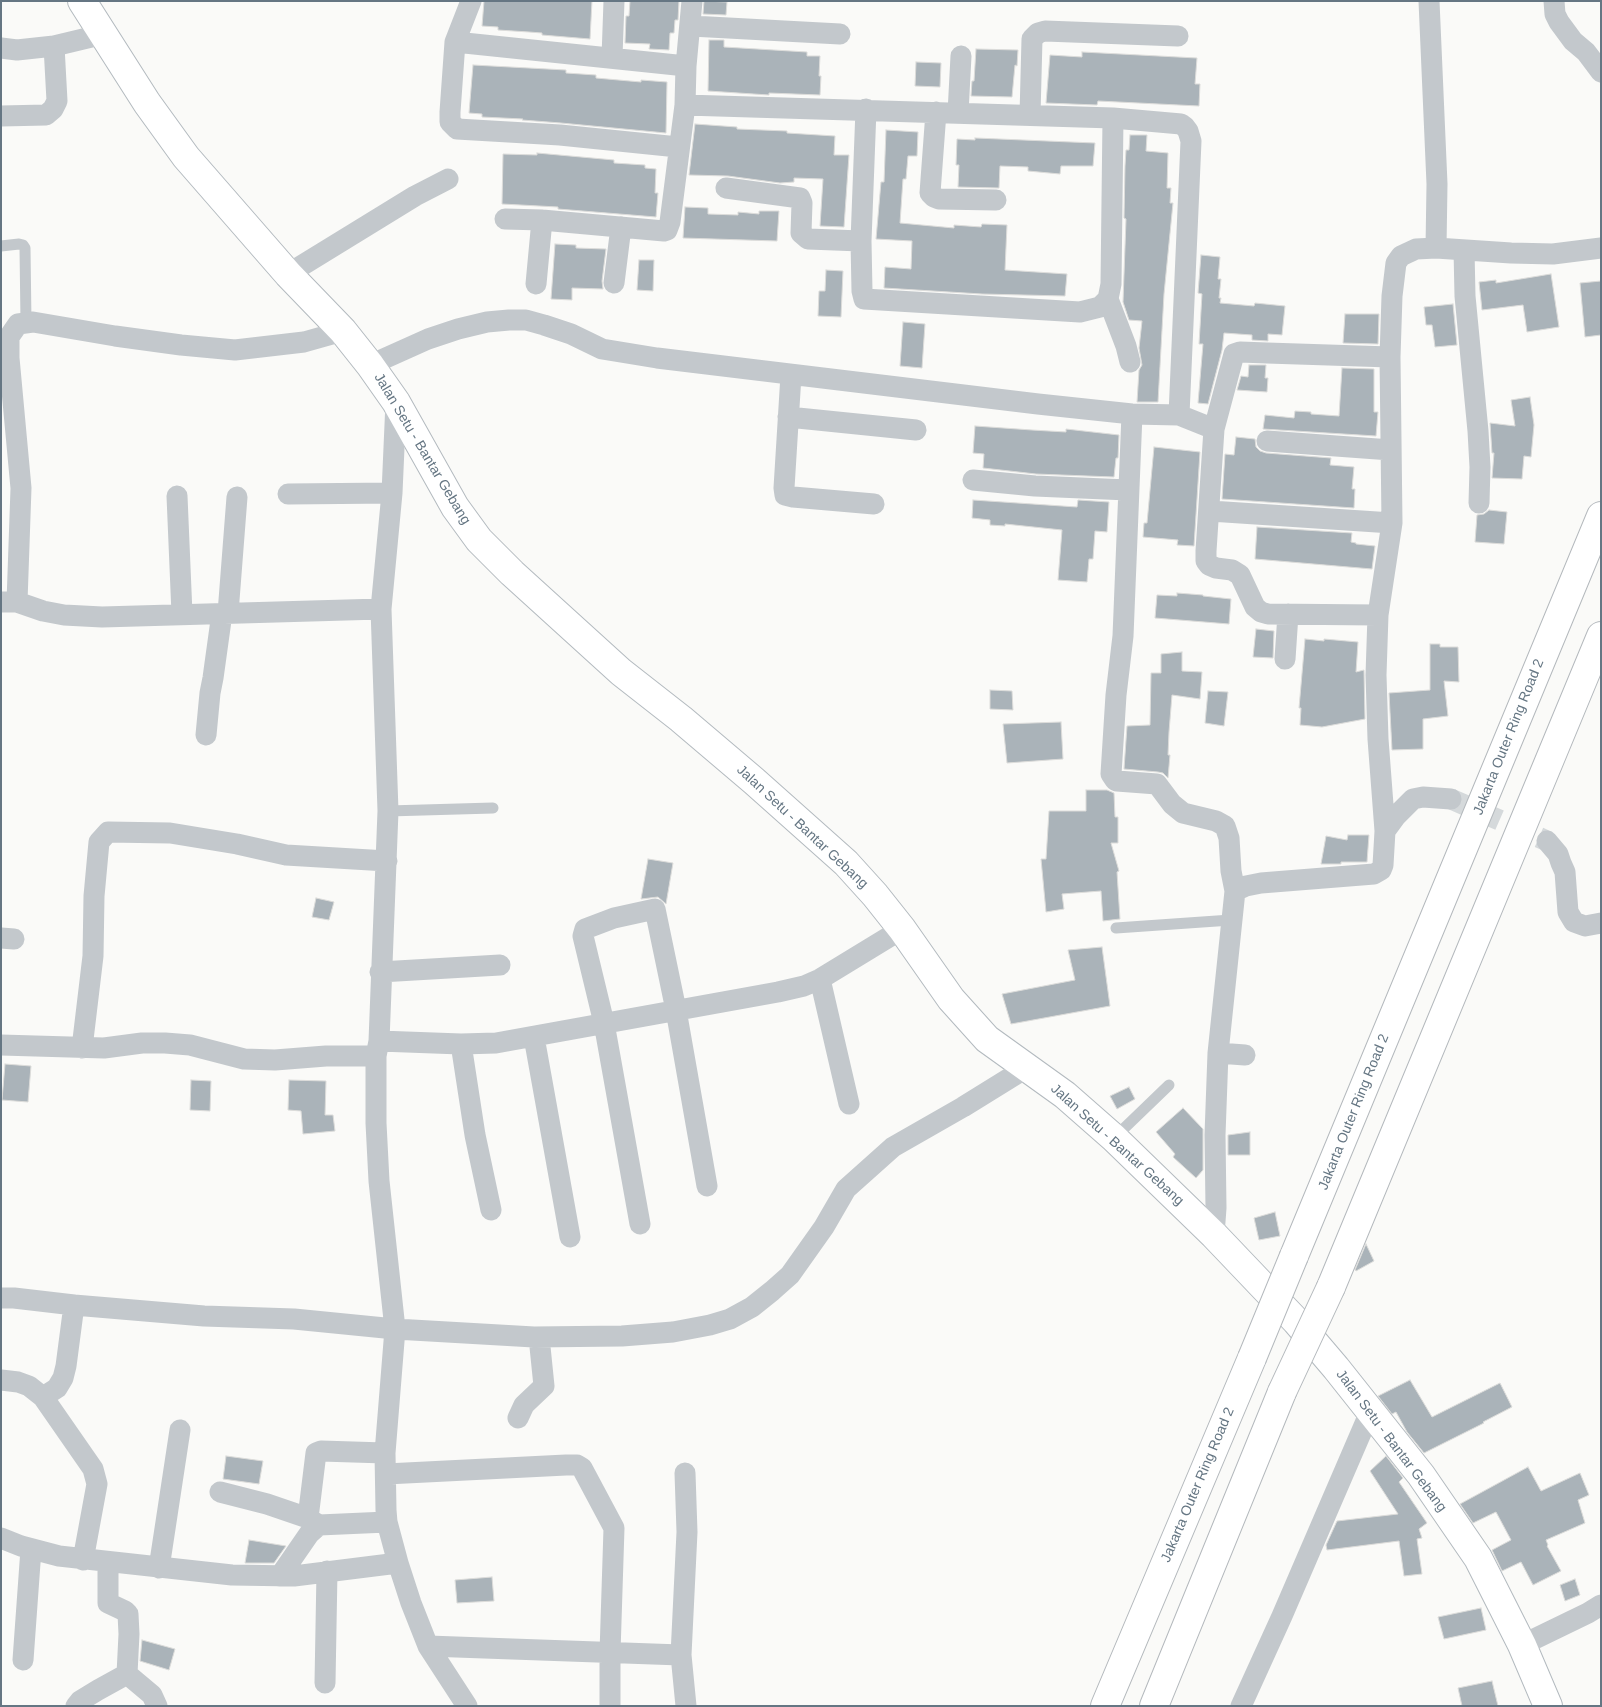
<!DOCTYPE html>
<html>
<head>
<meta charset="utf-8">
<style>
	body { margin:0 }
	#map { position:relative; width:1602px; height:1707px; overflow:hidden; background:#fafaf8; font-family:Arial,sans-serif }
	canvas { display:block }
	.frame { position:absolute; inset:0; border:2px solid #657683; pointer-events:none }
</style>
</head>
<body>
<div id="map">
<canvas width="1602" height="1707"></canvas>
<div class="frame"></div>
</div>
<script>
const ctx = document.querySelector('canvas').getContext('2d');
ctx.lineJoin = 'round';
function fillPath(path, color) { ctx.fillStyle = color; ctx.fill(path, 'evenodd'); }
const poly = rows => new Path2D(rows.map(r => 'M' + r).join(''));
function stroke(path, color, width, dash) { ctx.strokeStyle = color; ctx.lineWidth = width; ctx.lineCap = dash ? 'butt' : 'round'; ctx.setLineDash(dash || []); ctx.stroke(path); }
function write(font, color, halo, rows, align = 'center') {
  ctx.font = font + ' Arial,sans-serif'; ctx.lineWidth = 5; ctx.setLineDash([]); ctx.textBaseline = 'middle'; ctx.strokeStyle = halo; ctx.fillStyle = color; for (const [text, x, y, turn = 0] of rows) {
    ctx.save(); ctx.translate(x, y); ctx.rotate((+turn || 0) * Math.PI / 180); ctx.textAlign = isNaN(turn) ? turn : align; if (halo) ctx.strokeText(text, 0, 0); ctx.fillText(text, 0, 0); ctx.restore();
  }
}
const building = poly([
	[484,1,592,1,590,39,542,35,542,33,529,32,498,30,498,27,482,26,484,1],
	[630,1,679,1,678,20,675,20,674,33,670,33,669,50,649,49,650,44,625,43,626,16,629,16,630,1],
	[704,1,727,2,726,15,703,14,704,1],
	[709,40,724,40,724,47,807,52,807,56,820,56,819,76,821,76,820,95,769,93,769,95,708,91,709,40],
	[976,49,1018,50,1017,66,1015,65,1012,97,971,96,972,81,974,81,976,49],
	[1082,52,1197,58,1195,84,1200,84,1199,106,1098,101,1097,105,1046,103,1050,55,1082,57,1082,52],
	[916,62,941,63,940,87,915,86,916,62],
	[473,65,566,70,566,73,596,75,596,78,641,82,641,80,667,82,666,133,561,123,522,120,523,119,482,117,482,114,469,113,473,65],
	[695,124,737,127,737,129,787,131,787,133,835,136,834,155,849,155,844,227,820,226,823,179,794,178,794,182,780,183,728,176,689,175,695,124],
	[886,130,918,132,917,156,908,156,906,179,903,179,900,223,954,228,954,225,981,227,982,224,1007,225,1005,270,1067,274,1065,296,982,294,884,288,885,267,911,269,912,241,876,239,881,182,884,182,886,130],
	[1130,135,1147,135,1146,151,1168,153,1167,188,1171,188,1170,203,1173,203,1164,294,1158,402,1137,402,1139,370,1142,365,1139,348,1142,321,1129,320,1123,302,1126,219,1124,218,1125,166,1126,150,1129,150,1130,135],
	[975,138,1095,143,1093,166,1061,166,1060,174,1028,171,1028,167,1000,166,999,188,958,187,959,165,956,165,957,139,975,140,975,138],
	[537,153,614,160,614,163,645,165,645,168,656,169,655,193,658,193,656,217,558,209,558,207,502,204,503,154,537,155,537,153],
	[685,207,708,208,708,214,738,215,738,212,759,214,759,211,779,211,777,241,683,238,685,207],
	[555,244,576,245,576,248,606,249,602,281,603,289,572,288,572,300,551,299,555,244],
	[1201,255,1220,257,1218,279,1221,279,1219,298,1221,298,1220,303,1254,306,1255,303,1285,306,1282,335,1268,334,1268,341,1252,340,1252,335,1224,333,1222,350,1208,404,1198,403,1203,344,1199,344,1202,294,1198,293,1201,255],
	[639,260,654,260,653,291,637,290,639,260],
	[826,270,843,271,841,317,818,316,819,291,825,291,826,270],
	[1551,274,1559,327,1527,332,1523,305,1482,310,1479,282,1496,280,1496,283,1551,274],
	[1601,281,1601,335,1585,337,1580,283,1601,281],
	[1453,304,1457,345,1435,347,1432,325,1426,325,1424,307,1453,304],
	[1345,314,1379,314,1378,344,1343,343,1345,314],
	[903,322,925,324,922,368,900,366,903,322],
	[1249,365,1266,365,1265,378,1268,378,1267,392,1237,390,1241,376,1248,377,1249,365],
	[1342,368,1374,369,1374,412,1378,412,1376,436,1263,429,1265,415,1294,418,1295,411,1311,412,1311,414,1339,416,1342,368],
	[1530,397,1534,425,1531,457,1524,456,1522,479,1492,478,1494,453,1492,453,1490,423,1515,426,1511,400,1530,397],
	[975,426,1032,430,1066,432,1066,429,1119,435,1118,458,1116,458,1114,477,1036,474,983,468,984,454,973,453,975,426],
	[1236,437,1255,439,1256,447,1260,451,1266,453,1331,458,1330,465,1354,467,1352,489,1355,489,1354,508,1222,499,1225,454,1234,455,1236,437],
	[1154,447,1200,452,1194,546,1177,545,1178,540,1143,537,1144,523,1147,523,1154,447],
	[973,500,1077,507,1078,500,1109,502,1107,532,1095,531,1093,559,1089,559,1087,582,1058,580,1062,530,1005,524,1005,526,990,525,990,520,972,518,973,500],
	[1489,510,1507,512,1504,544,1475,542,1477,515,1484,514,1489,510],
	[1257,527,1352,533,1351,542,1356,543,1356,544,1375,546,1372,569,1255,559,1257,527],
	[1177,593,1203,595,1203,596,1231,599,1229,624,1155,618,1157,595,1177,596,1177,593],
	[1256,629,1274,631,1273,658,1253,657,1256,629],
	[1305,639,1324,641,1324,639,1358,642,1356,672,1364,670,1365,719,1322,727,1300,725,1301,708,1299,708,1305,639],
	[1430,644,1440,644,1440,647,1458,647,1459,682,1444,681,1448,716,1423,719,1423,749,1392,750,1389,693,1430,690,1430,644],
	[1182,652,1182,671,1202,672,1200,699,1172,695,1169,732,1168,755,1170,755,1168,778,1163,773,1158,772,1124,769,1127,726,1150,725,1151,673,1161,673,1161,654,1182,652],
	[990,690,1012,691,1013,710,990,709,990,690],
	[1208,691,1228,692,1224,726,1205,723,1208,691],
	[1061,722,1063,759,1007,763,1003,724,1061,722],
	[1086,790,1107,790,1114,793,1115,817,1118,817,1118,843,1111,843,1119,871,1117,872,1120,919,1103,921,1101,891,1062,894,1064,909,1046,912,1041,859,1046,859,1049,811,1086,811,1086,790],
	[1348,835,1369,835,1367,862,1341,862,1341,864,1321,864,1326,836,1347,840,1348,835],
	[648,859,673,863,666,904,658,897,641,899,648,859],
	[316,898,334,902,329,920,312,917,316,898],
	[1102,947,1110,1006,1011,1024,1002,994,1075,980,1068,950,1102,947],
	[5,1064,31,1066,28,1102,2,1100,5,1064],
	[191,1080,211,1081,210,1111,190,1110,191,1080],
	[289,1080,326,1081,325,1115,333,1115,335,1131,303,1134,301,1111,288,1110,289,1080],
	[1129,1087,1135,1099,1117,1109,1110,1096,1129,1087],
	[1183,1108,1203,1129,1203,1170,1196,1178,1173,1157,1175,1154,1156,1132,1183,1108],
	[1250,1132,1250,1155,1228,1155,1228,1135,1250,1132],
	[1275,1212,1280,1236,1259,1240,1254,1218,1275,1212],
	[1366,1244,1374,1261,1356,1271,1355,1270,1366,1244],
	[1410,1380,1432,1417,1500,1383,1512,1407,1483,1422,1484,1423,1424,1453,1407,1432,1396,1412,1392,1414,1378,1396,1410,1380],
	[226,1456,263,1461,259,1484,223,1479,226,1456],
	[1386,1456,1403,1478,1399,1482,1427,1523,1419,1529,1422,1538,1417,1539,1422,1574,1404,1576,1399,1541,1327,1550,1326,1545,1337,1521,1398,1514,1370,1471,1386,1456],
	[1528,1467,1541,1491,1580,1473,1589,1495,1578,1500,1585,1523,1546,1540,1548,1545,1547,1546,1561,1571,1533,1585,1521,1562,1502,1571,1492,1550,1511,1540,1496,1512,1473,1523,1460,1504,1528,1467],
	[249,1540,286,1546,274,1563,245,1563,249,1540],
	[492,1577,494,1601,457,1603,455,1580,492,1577],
	[1575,1579,1580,1595,1565,1601,1560,1585,1575,1579],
	[1481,1608,1486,1630,1444,1639,1438,1617,1481,1608],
	[142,1640,175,1649,169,1670,140,1661,142,1640],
	[1492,1681,1498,1706,1462,1706,1458,1688,1492,1681]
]);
const minorTunnel = poly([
	[1451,799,1547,841]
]);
const service = poly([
	[1,246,19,244,23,245,25,248,26,322],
	[388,811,493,808],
	[1116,928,1231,920],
	[1114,1138,1169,1085]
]);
const minor = poly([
	[471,1,455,42,450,112,450,122,457,129,560,135,678,147],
	[1429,1,1437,184,1436,248],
	[1554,1,1555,14,1559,22,1573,41,1586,52,1601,72],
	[691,26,840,34],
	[455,42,686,66],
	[1,48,17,50,54,46,104,34],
	[612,57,614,1],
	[685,105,1113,118,1181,124,1185,127,1188,131,1191,141,1179,415],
	[866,109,861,241,862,291,864,299,1080,312,1100,307,1108,299,1111,284,1113,118],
	[936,112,930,193,934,197,939,199,996,200],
	[958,113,961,56],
	[1030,115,1032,39,1038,33,1045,31,1178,36],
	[1,116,46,115,53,109,57,101,54,46],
	[726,188,800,198,802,203,801,233,808,239,861,241],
	[505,219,542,220,664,231,667,230,670,222,685,105,686,66,692,1],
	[1464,250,1465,296,1478,431,1480,467,1479,503],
	[288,274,415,196,448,179],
	[614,283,621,227],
	[536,284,542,220],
	[1108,299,1126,346,1130,362],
	[370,365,428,339,458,329,487,322,509,320,526,320,544,325,571,334,602,349,657,358,1038,404,1132,414,1179,415,1214,429,1206,551,1206,561,1209,565,1216,568,1232,570,1240,575,1255,607,1261,612,1268,614,1378,615],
	[791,375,784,488,785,495,793,497,874,504],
	[396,402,392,493,381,609,388,811,379,1041,376,1056,376,1123,379,1181,395,1329,385,1453,386,1510,387,1522,398,1563,411,1603,428,1646,467,1706],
	[1132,414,1123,636,1116,695,1111,774,1115,780,1117,781,1157,784,1172,804,1183,813,1216,821,1225,826,1229,838,1231,871,1235,891],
	[788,417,916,430],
	[1214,429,1234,354,1240,352,1267,353,1390,357],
	[1267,441,1391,450],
	[973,480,1035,486,1128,490],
	[288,494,392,493],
	[177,496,182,614],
	[1210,511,1392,523],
	[1,602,17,602,43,611,64,615,102,617,381,609],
	[17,602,21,488,9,358,9,337,18,324,33,322,115,336,181,345,235,350,304,342,343,331],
	[228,613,237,497],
	[1285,659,1288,614],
	[206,735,210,693,213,678,222,613],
	[1385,831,1396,816,1413,799,1423,797,1451,799],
	[1547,841,1558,854,1561,863,1565,872,1568,912,1574,922,1585,926,1601,923],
	[1,938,14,939],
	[380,972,500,965],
	[820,979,849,1104],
	[534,1037,570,1237],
	[379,1041,461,1044,496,1043,778,992,804,986,820,979,902,929],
	[461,1044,475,1135,491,1210],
	[1,1045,104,1048,142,1043,165,1043,190,1045,244,1059,275,1060,326,1056,376,1056],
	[82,1048,93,956,94,896,99,842,108,832,170,833,237,844,286,855,387,861],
	[1218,1053,1245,1055],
	[640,1224,604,1023,583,936,585,929,614,918,655,909,676,1010,707,1186],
	[1214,1235,1216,1208,1215,1135,1218,1053,1235,891,1246,886,1261,883,1374,874,1381,870,1383,865,1385,831,1378,739,1376,675,1378,615,1392,523,1390,357,1392,296,1396,263,1401,256,1416,249,1436,248,1511,253,1553,254,1601,248],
	[1,1298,14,1298,74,1305,204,1316,294,1319,395,1329,534,1337,622,1336,673,1332,710,1325,730,1319,752,1307,772,1291,790,1275,824,1227,846,1189,893,1147,963,1107,1026,1068],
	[1,1380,18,1382,29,1386,43,1397,93,1469,97,1484,83,1560],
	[43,1397,57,1388,63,1378,66,1366,74,1305],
	[518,1418,524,1405,544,1386,539,1337],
	[685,1473,687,1532,681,1655,686,1706],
	[386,1474,566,1465,577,1465,582,1468,614,1528,610,1653,610,1705],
	[220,1492,267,1504,308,1518],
	[319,1525,387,1522],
	[1,1538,21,1546,59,1556,232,1575,294,1576,398,1563],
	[108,1563,108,1603,125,1611,128,1614,129,1634,127,1674,152,1695,157,1706],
	[159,1568,180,1430],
	[280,1576,309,1534,319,1525,308,1518,316,1453,321,1451,385,1453],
	[1522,1645,1588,1613,1601,1605],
	[428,1646,681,1655],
	[23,1660,31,1549],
	[325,1683,327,1571],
	[76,1706,80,1701,98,1690,127,1674],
	[1241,1706,1282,1616,1370,1412]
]);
const secondary = poly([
	[82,1,147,103,186,157,288,274,343,331,370,365,396,402,455,507,479,540,512,573,621,672,681,719,754,781,846,863,875,895,902,929,951,999,987,1039,1065,1095,1114,1138,1214,1235,1296,1321,1336,1368,1421,1475,1478,1558,1522,1645,1548,1706]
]);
const motorway = poly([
	[1294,1256,1601,516],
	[1331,1287,1601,636],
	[1105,1706,1252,1358],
	[1154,1706,1282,1392]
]);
const motorwayBridge = poly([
	[1252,1358,1294,1256],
	[1282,1392,1331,1287]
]);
const streetNames = [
	["Jalan Setu - Bantar Gebang",422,449,59],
	["Jakarta Outer Ring Road 2",1509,737,-68],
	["Jalan Setu - Bantar Gebang",802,827,43],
	["Jakarta Outer Ring Road 2",1354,1112,-68],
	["Jalan Setu - Bantar Gebang",1117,1145,42],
	["Jalan Setu - Bantar Gebang",1391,1441,53],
	["Jakarta Outer Ring Road 2",1198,1485,-67]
];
fillPath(building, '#aab3b9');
stroke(building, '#dcdcda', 1);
stroke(minorTunnel, '#d5d9db', 21, [21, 11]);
stroke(secondary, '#b3babf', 30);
stroke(motorway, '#b4b9bd', 30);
stroke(service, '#c3c8cc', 11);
stroke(minor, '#c3c8cc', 21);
stroke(secondary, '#fff', 28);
stroke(motorway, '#fff', 28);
stroke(motorwayBridge, '#b4b9bd', 30, []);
stroke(motorwayBridge, '#fff', 28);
write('14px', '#657683', '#fff', streetNames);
</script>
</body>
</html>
